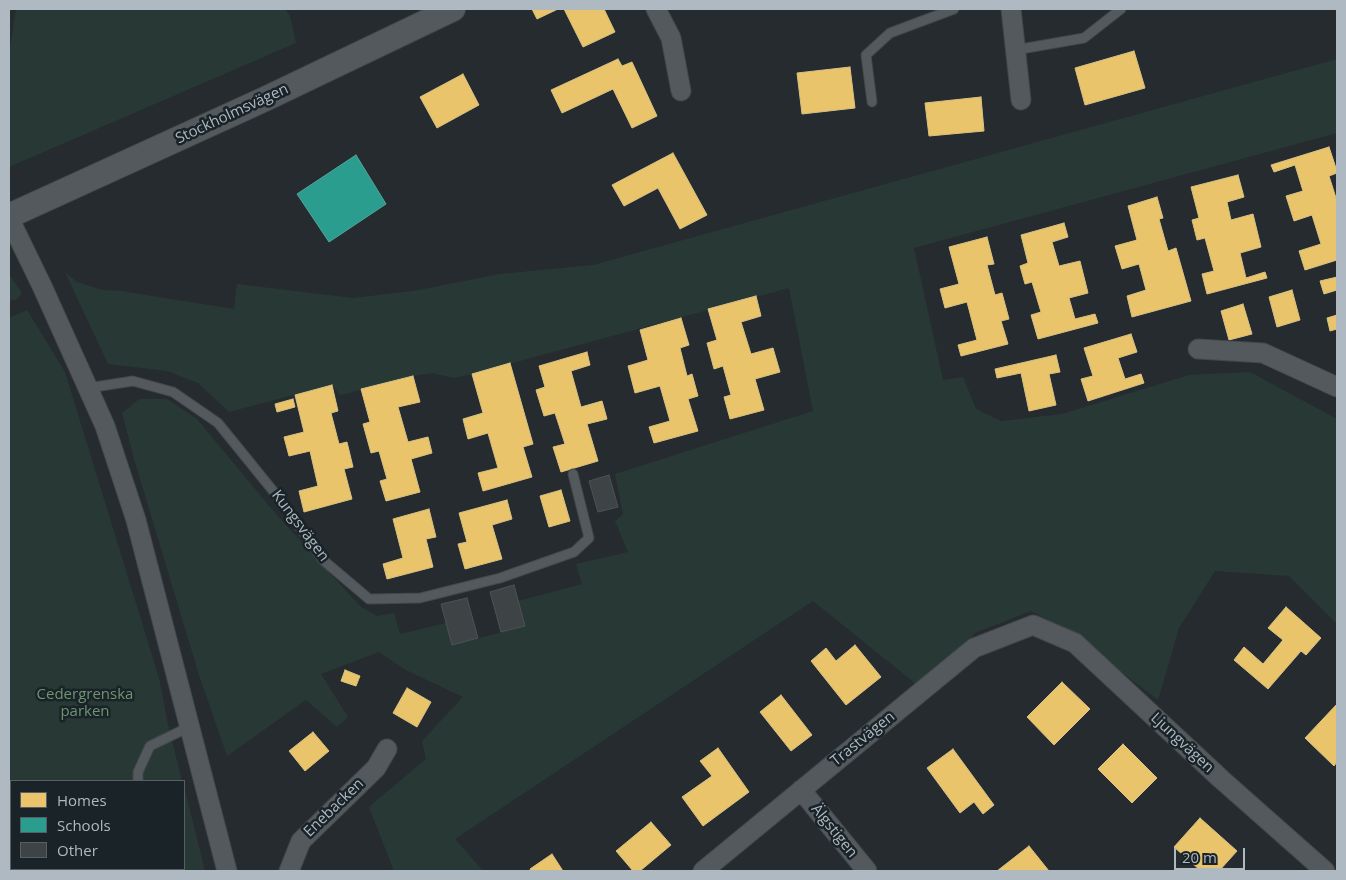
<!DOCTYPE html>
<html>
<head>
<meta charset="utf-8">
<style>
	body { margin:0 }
	#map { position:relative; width:1346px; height:880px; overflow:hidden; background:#252b2e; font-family:"Open Sans",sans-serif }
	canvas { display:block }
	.frame { position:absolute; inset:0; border:10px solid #aeb9c1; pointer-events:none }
	.legend { position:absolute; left:10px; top:780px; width:175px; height:90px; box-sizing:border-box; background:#192328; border:1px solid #555f65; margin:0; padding:6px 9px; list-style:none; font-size:15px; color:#aeb9c1 }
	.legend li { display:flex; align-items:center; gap:10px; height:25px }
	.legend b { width:25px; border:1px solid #555f65 }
	.scale { position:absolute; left:1174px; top:848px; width:71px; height:22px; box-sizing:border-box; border:2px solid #aeb9c1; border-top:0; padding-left:6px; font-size:15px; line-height:18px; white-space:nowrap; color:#aeb9c1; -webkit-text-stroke:4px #192328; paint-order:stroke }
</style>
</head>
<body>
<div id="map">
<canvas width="1346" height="880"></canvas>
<div class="frame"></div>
<ul class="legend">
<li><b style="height:14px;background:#e9c46a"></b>Homes</li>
<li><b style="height:14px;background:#2a9d8f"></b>Schools</li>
<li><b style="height:14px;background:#3e4346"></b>Other</li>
</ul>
<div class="scale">20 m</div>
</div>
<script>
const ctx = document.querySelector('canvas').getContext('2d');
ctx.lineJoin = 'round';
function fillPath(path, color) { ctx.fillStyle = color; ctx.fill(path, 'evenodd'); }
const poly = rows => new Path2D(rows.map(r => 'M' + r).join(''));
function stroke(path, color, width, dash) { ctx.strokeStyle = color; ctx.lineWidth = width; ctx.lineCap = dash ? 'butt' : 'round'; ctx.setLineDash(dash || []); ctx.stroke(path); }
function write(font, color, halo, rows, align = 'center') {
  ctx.font = font + ' "Open Sans",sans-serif'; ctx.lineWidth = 5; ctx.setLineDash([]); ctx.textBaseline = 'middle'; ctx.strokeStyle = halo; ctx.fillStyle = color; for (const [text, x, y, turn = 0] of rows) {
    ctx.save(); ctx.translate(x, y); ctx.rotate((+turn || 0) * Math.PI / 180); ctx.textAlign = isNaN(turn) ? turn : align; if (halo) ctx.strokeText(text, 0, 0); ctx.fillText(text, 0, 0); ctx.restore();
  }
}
const green = poly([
	[16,9,285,9,290,16,296,43,9,167,9,55],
	[1337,59,1337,133,914,248,943,380,963,377,976,409,1001,421,1062,414,1189,375,1250,372,1337,419,1337,624,1289,576,1215,571,1179,628,1158,700,1067,630,1031,611,975,633,940,676,916,684,813,601,455,839,483,871,394,871,369,807,426,759,422,741,463,697,406,670,379,652,321,674,348,717,337,727,306,700,227,756,198,672,135,462,122,413,139,399,167,399,197,419,276,514,361,607,377,616,394,613,400,634,446,623,453,645,525,626,518,601,582,584,576,564,628,552,615,521,623,514,615,474,813,411,789,288,472,374,453,378,433,373,413,376,341,395,331,385,229,412,198,383,167,371,108,364,65,272,77,282,102,290,121,291,234,309,237,284,353,298,413,291,500,274,593,265],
	[9,274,22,293,16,300,9,301],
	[27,310,65,372,159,678,167,720,182,781,11,781,11,869,184,869,184,786,205,871,9,871,9,318]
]);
const homes = poly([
	[532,9,558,9,537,19,532,9],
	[564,9,604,9,615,32,583,47,564,9],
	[1134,51,1145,88,1085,105,1075,68,1134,51],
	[618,59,622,66,632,62,657,116,632,128,613,89,562,113,551,90,618,59],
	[850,67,855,108,802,114,797,73,850,67],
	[463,74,479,105,437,128,420,97,463,74],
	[981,97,984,131,929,136,925,103,981,97],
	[1329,147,1337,171,1337,173,1329,176,1337,201,1337,260,1305,270,1299,251,1321,244,1312,215,1294,221,1286,196,1303,191,1295,165,1274,172,1271,165,1329,147],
	[673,153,707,215,680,229,658,188,624,206,612,185,673,153],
	[1238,175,1244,197,1227,202,1231,220,1253,214,1261,247,1240,253,1246,278,1265,272,1267,278,1207,294,1202,274,1214,271,1205,238,1197,240,1192,220,1199,218,1191,187,1238,175],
	[1157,197,1163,218,1159,219,1168,251,1176,248,1191,301,1132,317,1127,296,1146,290,1139,264,1122,269,1115,246,1137,240,1128,206,1157,197],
	[1064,223,1068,237,1052,242,1059,266,1080,261,1088,293,1069,298,1075,319,1095,314,1098,323,1038,339,1031,315,1041,312,1032,282,1025,284,1020,266,1028,263,1021,235,1064,223],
	[987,237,994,264,987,265,995,295,1002,293,1009,319,1001,321,1008,344,961,356,958,345,977,340,967,302,945,308,940,289,959,284,949,247,987,237],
	[1337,277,1337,290,1324,294,1320,281,1337,277],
	[1292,290,1300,320,1277,327,1269,297,1292,290],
	[756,296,761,316,741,322,751,354,773,348,780,372,755,379,764,410,730,419,724,397,731,395,723,366,714,369,707,343,717,340,708,309,756,296],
	[1243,304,1252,334,1229,340,1221,311,1243,304],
	[1337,315,1337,329,1330,331,1327,318,1337,315],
	[681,318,689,345,680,348,687,376,692,374,698,396,688,399,698,431,654,443,649,427,670,421,660,386,635,393,628,366,648,360,640,330,681,318],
	[1131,334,1137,352,1118,358,1125,379,1141,374,1144,383,1088,401,1081,379,1093,376,1084,348,1131,334],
	[587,352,590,365,571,371,581,407,602,401,607,419,587,424,598,461,561,472,553,447,565,444,555,413,544,416,536,390,545,387,539,366,587,352],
	[1056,355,1060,372,1049,374,1056,405,1029,411,1021,373,997,378,995,369,1056,355],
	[510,363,533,444,523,447,532,477,483,491,478,473,498,468,488,433,468,439,463,419,483,413,472,374,510,363],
	[413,376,420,402,398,407,408,442,428,437,432,453,411,459,420,492,386,501,380,481,387,479,379,451,371,453,363,424,370,422,361,389,413,376],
	[332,385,338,411,331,413,339,444,347,442,353,467,344,469,352,499,304,512,299,491,318,486,310,451,289,456,284,437,304,432,295,395,332,385],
	[293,399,295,407,277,412,275,404,293,399],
	[561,490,570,521,549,527,540,496,561,490],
	[507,500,512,519,492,525,502,559,465,569,458,544,467,542,459,513,507,500],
	[429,509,436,537,426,539,433,567,387,579,383,564,403,558,393,519,429,509],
	[1286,607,1321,638,1306,655,1301,651,1268,689,1234,660,1244,647,1263,664,1283,640,1268,628,1286,607],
	[855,645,881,677,846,705,811,661,826,648,836,661,855,645],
	[345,670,360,676,356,686,341,681,345,670],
	[1062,682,1090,709,1054,745,1027,717,1062,682],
	[407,688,431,702,417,727,393,713,407,688],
	[781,695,812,735,791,751,760,712,781,695],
	[1337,704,1337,762,1334,766,1305,738,1337,704],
	[313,732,329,751,305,771,289,751,313,732],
	[1123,744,1157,778,1132,803,1098,769,1123,744],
	[718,748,749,792,703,826,682,797,712,776,700,761,718,748],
	[953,749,994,805,983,814,974,802,960,813,927,768,953,749],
	[1200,818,1237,851,1219,871,1201,871,1174,847,1200,818],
	[651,822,671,845,640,871,633,871,616,851,651,822],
	[1029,846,1049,871,997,871,1029,846],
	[552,854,563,871,531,871,530,869,552,854]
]);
const schools = poly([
	[356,155,386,204,329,242,297,194,356,155]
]);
const building = poly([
	[609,475,618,507,598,512,589,481,609,475],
	[514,585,525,626,501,632,490,592,514,585],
	[467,598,478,638,452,645,441,604,467,598]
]);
const service = poly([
	[1015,50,1084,38,1121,9],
	[872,102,866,55,890,33,954,9],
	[88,388,133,381,173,392,218,423,278,497,323,560,369,599,420,598,500,578,574,552,589,538,573,474],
	[138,781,138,772,150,746,189,727],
	[131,871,132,869]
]);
const minor = poly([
	[656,9,671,38,681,91],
	[1011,9,1021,100],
	[9,218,42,286,105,426,136,520,227,871],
	[1198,349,1263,353,1337,387],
	[801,790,867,871],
	[9,858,11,858],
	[38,869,44,871],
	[289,871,301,841,376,768,387,749],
	[703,871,974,648,1033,625,1075,643,1221,779,1325,871]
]);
const tertiary = poly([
	[9,216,265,99,453,9]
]);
const streetNames = [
	["Stockholmsvägen",232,114,-25],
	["Kungsvägen",300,526,53],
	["Trastvägen",863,739,-39],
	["Ljungvägen",1182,743,43],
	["Enebacken",334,808,-44],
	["Älgstigen",834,831,51]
];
const parkNames = [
	["Cedergrenska",85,695],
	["parken",85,712]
];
fillPath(green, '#283935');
fillPath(homes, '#e9c46a');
stroke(homes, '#d7c184', 1);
fillPath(schools, '#2a9d8f');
stroke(schools, '#52a59e', 1);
fillPath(building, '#3e4346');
stroke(building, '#4c5357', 1);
stroke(service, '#424749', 11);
stroke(minor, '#424749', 21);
stroke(tertiary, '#424749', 26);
stroke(service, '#54595d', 9);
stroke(minor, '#54595d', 19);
stroke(tertiary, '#54595d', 24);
write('15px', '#aeb9c1', '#192328', streetNames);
write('15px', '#709470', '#192328', parkNames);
</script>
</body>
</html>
